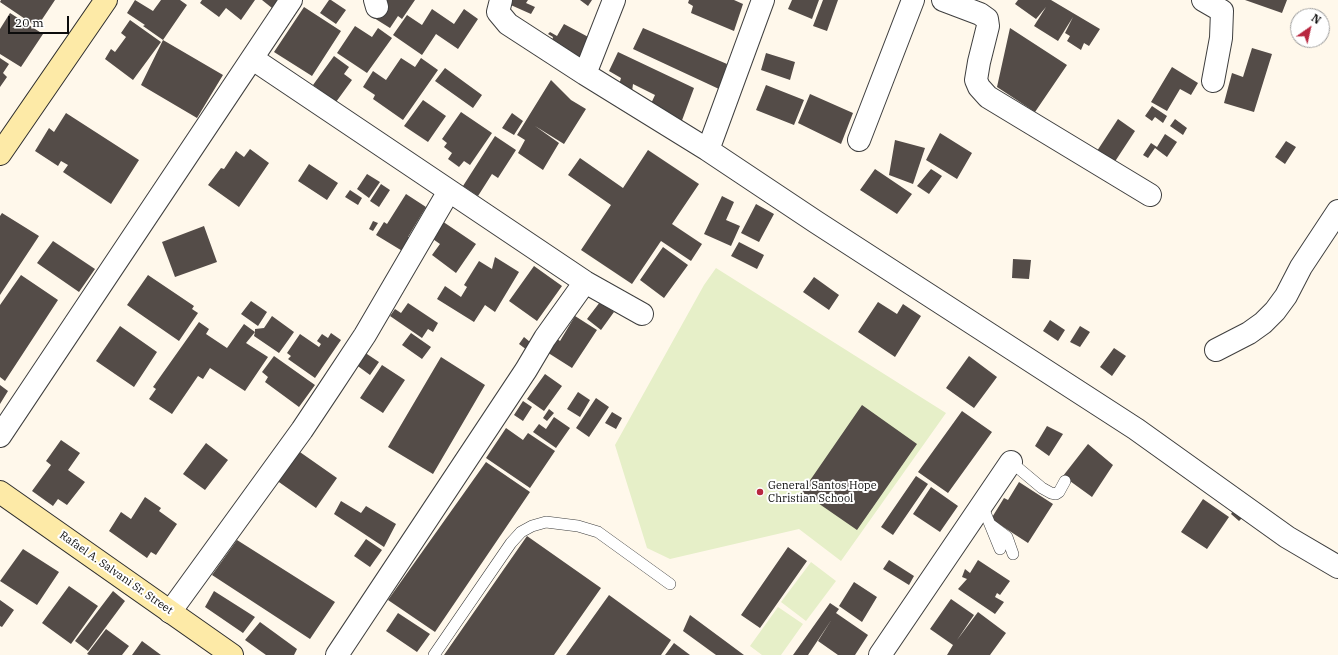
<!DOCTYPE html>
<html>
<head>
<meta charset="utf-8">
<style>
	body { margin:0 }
	#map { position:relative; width:1338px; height:655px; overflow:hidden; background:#fff8eb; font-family:"IBM Plex Serif",serif }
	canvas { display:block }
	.north { position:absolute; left:1290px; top:8px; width:40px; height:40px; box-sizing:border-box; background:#fff; border:1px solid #9e9e9e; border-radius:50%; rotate:34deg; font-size:11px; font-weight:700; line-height:16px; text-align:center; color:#0c0c0c }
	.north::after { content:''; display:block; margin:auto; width:14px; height:18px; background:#b8273f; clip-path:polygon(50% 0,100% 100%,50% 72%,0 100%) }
	.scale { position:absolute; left:8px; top:16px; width:61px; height:18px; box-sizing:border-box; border:2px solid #0c0c0c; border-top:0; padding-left:5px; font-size:12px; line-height:14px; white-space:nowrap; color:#0c0c0c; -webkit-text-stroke:3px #fff; paint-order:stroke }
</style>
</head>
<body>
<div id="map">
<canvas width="1338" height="655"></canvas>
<div class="north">N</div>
<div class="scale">20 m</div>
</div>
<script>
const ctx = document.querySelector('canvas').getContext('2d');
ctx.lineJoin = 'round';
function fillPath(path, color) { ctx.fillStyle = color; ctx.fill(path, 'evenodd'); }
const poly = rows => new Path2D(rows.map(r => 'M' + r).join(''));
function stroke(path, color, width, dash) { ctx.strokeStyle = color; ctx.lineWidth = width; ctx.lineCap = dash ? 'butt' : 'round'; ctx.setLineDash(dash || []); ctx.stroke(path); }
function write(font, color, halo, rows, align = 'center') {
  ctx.font = font + ' "IBM Plex Serif",serif'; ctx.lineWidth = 4; ctx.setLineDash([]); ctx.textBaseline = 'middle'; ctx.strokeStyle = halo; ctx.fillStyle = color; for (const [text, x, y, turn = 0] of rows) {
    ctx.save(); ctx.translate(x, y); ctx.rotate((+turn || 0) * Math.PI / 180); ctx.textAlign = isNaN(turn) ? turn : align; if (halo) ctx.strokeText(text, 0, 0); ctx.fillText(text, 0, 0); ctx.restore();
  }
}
const pitch = poly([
	[716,268,946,413,841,561,799,529,670,559,647,548,615,445,704,285],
	[811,562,836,581,806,621,781,602],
	[778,607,803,624,781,655,762,655,750,646]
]);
const building = poly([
	[1,0,55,0,37,27,0,2],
	[135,0,153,11,161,0,180,0,187,5,163,40,143,26,145,25,127,13],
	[202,0,255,0,241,20,226,8,219,17,200,3],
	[262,0,278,0,272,8],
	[329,0,331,0,346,10,336,24,320,13],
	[380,0,415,0,402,19,398,16,390,28,374,18,384,3],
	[505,0,528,0,526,3,535,7,531,14,504,2],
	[580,0,592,0,588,6],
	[689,0,734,0,743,4,734,31,691,13,693,6,688,3],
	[792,0,819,0,812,19,788,9],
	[823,0,838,0,827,31,813,26],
	[1018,0,1051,0,1100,29,1089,46,1084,43,1081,50,1067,41,1070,36,1065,33,1073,17,1058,41,1034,26,1046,7,1036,19,1015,4],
	[1245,0,1287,0,1282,13],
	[304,7,341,31,312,76,274,52],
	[432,9,454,24,464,9,478,19,458,49,436,34,422,55,393,35,407,15,422,25],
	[10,13,43,34,21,67,0,54,0,29],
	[130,20,161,42,133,80,105,59,111,49,115,52,126,37,121,33],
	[564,24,592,39,581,58,552,41,553,37,548,34,550,32,557,36],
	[355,26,372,37,378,28,392,38,367,73,337,53],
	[643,28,727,64,719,89,633,49],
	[1010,28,1067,65,1035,112,997,87],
	[163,40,223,75,197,118,141,85],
	[1252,48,1272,54,1254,112,1224,103,1232,73,1243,77],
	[618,52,694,88,681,123,649,108,655,95,633,84,632,92,619,85,621,78,609,71],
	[766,53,795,62,790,80,761,70],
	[334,56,349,67,344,74,352,80,336,102,313,85],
	[0,58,9,64,3,73,7,77,0,87],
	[401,58,415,67,421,58,438,70,403,120,373,99,375,95,363,87,373,71,386,80],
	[1172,67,1198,83,1191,95,1180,89,1167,111,1151,102],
	[445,68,482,95,473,108,435,81],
	[551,80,571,100,586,109,564,144,535,126,559,143,543,170,518,153,525,140,517,135],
	[766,85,804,100,794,125,756,110],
	[810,94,853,113,841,144,798,123],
	[423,100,446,116,428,142,404,126],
	[1152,106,1167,116,1163,123,1155,117,1152,121,1145,116],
	[461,112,492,133,470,165,464,161,459,167,448,159,452,153,444,147,447,143,442,139],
	[66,113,139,160,111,204,63,172,68,165,61,161,58,166,35,151,49,128,54,132],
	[512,113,523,121,514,135,502,128],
	[1118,119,1135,131,1114,163,1097,151],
	[1175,119,1187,128,1183,135,1170,126],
	[940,133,972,153,957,179,926,160],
	[1165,134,1177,142,1167,157,1155,148,1148,158,1143,155,1151,143,1157,147],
	[495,136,516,150,498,178,492,174,478,196,463,186],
	[895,140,925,148,913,184,889,175],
	[1286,141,1296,147,1285,164,1275,157],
	[250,149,269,163,239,207,208,185,221,168,224,169,236,151,244,157],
	[648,150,699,184,672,224,702,244,691,261,661,241,632,284,581,250,611,205,568,175,580,158,623,188],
	[309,164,338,183,327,200,298,181],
	[875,169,912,194,897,214,860,190],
	[931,169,942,176,929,194,917,186],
	[367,174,380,182,369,198,357,189],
	[381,184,390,190,379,207,370,201],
	[350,190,362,198,358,205,345,197],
	[406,194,426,207,408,237,412,240,404,252,376,235,384,222,387,224],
	[722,196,734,202,726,220,740,226,731,246,704,234],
	[756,204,774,214,759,242,741,233],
	[2,213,39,236,0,295,0,216],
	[373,221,378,223,373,231,369,229],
	[442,221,476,244,456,273,432,255,440,244,430,237],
	[204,226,217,262,175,277,162,242],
	[53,241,95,269,79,292,37,263],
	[739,242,764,255,757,269,731,256],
	[663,247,688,265,664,298,640,280],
	[495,257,519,272,495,312,485,305,474,322,437,299,445,286,461,297,467,287,464,285,479,261,492,269],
	[1013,259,1031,260,1029,279,1012,278],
	[534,266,562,286,537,321,509,301],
	[21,275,58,300,5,381,0,377,0,305],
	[148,275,194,306,192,309,198,313,179,341,127,305],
	[814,277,839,295,829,310,803,292],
	[251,301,267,312,258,326,241,314],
	[600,302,614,312,601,330,587,319],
	[878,302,897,314,903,304,921,316,895,357,858,332],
	[408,303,438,323,433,332,428,329,422,338,390,316,395,309,401,313],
	[272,316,294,332,279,353,254,336,255,332,246,343,268,357,245,391,210,368,203,379,198,376,172,414,149,399,156,389,153,387,199,322,209,329,206,334,227,348,244,324,255,332,255,329,264,328],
	[575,316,597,330,572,368,542,349,552,335,560,341],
	[1050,320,1065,330,1058,341,1043,331],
	[120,326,157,352,134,387,96,361],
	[1080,326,1090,332,1080,347,1070,342],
	[331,333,341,340,315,378,288,359,291,356,287,353,300,334,319,347,321,344,317,341,322,334,328,338],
	[411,333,431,347,422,359,402,345],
	[524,337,536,347,531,353,519,344],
	[1114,348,1126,356,1112,376,1100,367],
	[364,352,379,362,370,375,355,364],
	[274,356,315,385,299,407,265,382,268,377,262,372],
	[969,356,997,377,974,408,946,388],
	[441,357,485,385,433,474,388,447],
	[382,365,405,380,383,413,360,398],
	[545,374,562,386,544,411,527,399],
	[0,385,8,391,0,404],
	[578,392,590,400,580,417,567,409],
	[596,398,609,407,589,437,576,428],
	[523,401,532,407,523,421,514,415],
	[862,405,917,444,857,530,802,492],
	[549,409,554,413,547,421,543,418],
	[962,411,992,432,948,493,918,472],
	[612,412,622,418,616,429,605,423],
	[554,417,570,428,556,448,533,432,539,424,546,429],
	[1047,426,1063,434,1049,456,1035,446],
	[506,428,523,440,528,433,555,451,530,488,486,458],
	[61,440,80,453,68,470,85,482,67,505,58,499,53,506,32,491,51,465,46,461],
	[206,443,228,460,205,490,183,474],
	[1088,444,1113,465,1092,497,1063,476],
	[297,450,337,478,316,508,276,480],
	[486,462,530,492,435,632,388,600],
	[916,476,928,484,893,535,881,527],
	[1019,482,1053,504,1028,543,991,519,1004,498,1008,500],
	[931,487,958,506,940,532,913,514],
	[145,497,161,508,159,511,177,524,156,555,151,552,147,558,109,531,121,512,131,519],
	[1203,499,1229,517,1207,549,1181,532],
	[341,501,361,513,366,506,396,524,384,547,334,514],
	[1233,511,1242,518,1239,521,1231,514],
	[527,536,601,588,554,655,444,655],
	[366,539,382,550,370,567,354,556],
	[237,540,335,602,310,639,212,575],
	[788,547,807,561,760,628,741,615],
	[23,549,59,572,37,605,0,581],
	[889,560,914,576,909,585,883,569],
	[978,560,1010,581,1000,595,997,593,995,597,1004,602,995,614,958,589,967,579,962,577,965,569,970,573],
	[854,582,877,597,862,622,839,606],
	[69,586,98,606,71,644,42,623],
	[113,591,125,601,88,651,75,641],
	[214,591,255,617,243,633,205,607],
	[609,595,671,640,661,655,566,655],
	[951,599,974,615,957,640,978,612,1006,633,990,655,947,655,953,645,930,629],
	[0,600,14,610,2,627,0,626],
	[830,603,839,609,836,613,868,635,855,655,838,655,818,641,832,619,808,655,793,655],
	[398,613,430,634,417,652,386,631],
	[690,615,744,655,716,655,683,631],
	[260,622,297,649,294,655,266,655,245,640],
	[106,629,129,646,122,655,89,655,87,654],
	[142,641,161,655,132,655],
	[674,643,690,655,665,655]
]);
const lane = poly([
	[1011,462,1042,488,1051,493,1056,494,1059,492,1065,481],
	[982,505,1000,549],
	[991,525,1007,537,1013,554],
	[434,655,511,543,521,532,532,526,546,522,578,526,598,532,670,584]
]);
const street = poly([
	[375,0,377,7],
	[501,0,498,12,508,24,585,74,708,150,816,222,1136,429,1287,537,1338,567],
	[943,0,980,14,987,19,988,26,979,62,976,80,979,87,988,97,1150,195],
	[1203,0,1222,11,1221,38,1213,81],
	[253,59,585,282,642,314],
	[585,74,614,0],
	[859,140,913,0],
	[708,150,763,0],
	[1216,350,1249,333,1263,323,1275,311,1286,296,1301,267,1338,211],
	[0,436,291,0],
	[170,612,302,430,330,388,365,335,449,191],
	[337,655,526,370,545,338,585,282],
	[880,655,1011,462]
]);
const secondary = poly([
	[0,154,106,0],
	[0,492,232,655]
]);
const markers = [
	[760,492,4,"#b8273f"]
];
const poiNames = [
	["General Santos Hope",768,486],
	["Christian School",768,499]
];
const streetNames = [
	["Rafael A. Salvani Sr. Street",116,573,35]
];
fillPath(pitch, '#e6efc8');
fillPath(building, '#544c48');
stroke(lane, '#3f3f3f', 12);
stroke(street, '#3f3f3f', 24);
stroke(secondary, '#2e2e2e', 24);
stroke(lane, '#fff', 11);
stroke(street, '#fff', 22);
stroke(secondary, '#fdeaa7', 22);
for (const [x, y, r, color] of markers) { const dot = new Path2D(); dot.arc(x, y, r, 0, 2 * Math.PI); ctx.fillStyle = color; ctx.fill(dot); stroke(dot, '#fff', 1.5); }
write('11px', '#0c0c0c', '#fff', poiNames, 'left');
write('11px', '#0c0c0c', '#fff', streetNames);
</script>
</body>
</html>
